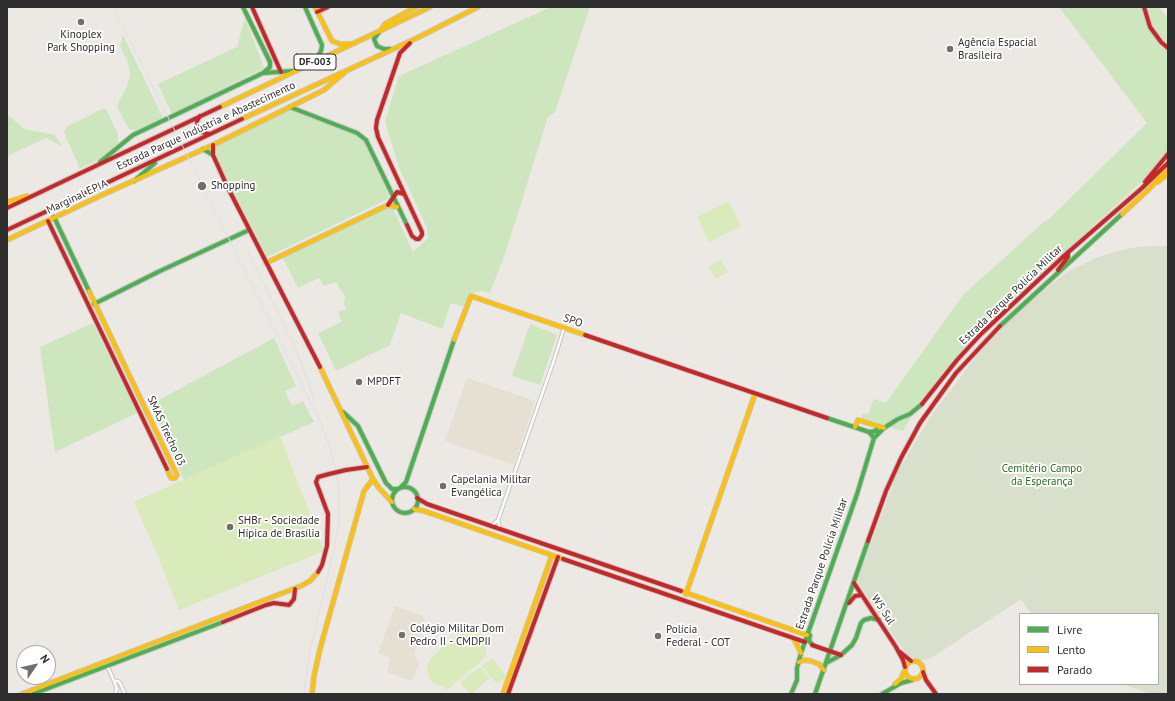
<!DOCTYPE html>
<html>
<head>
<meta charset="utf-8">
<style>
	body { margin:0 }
	#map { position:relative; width:1175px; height:701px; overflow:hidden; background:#ece8e4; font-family:"PT Sans",sans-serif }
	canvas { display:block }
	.frame { position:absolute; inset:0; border:8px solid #2e2e2e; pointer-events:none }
	.legend { position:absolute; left:1019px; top:613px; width:140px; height:72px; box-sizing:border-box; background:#fff; border:1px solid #ababab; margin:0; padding:5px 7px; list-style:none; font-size:12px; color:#2e2e2e }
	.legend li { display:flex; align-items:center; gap:8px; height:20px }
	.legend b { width:20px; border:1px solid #ababab }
	.north { position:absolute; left:16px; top:645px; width:40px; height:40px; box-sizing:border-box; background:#fff; border:1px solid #ababab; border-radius:50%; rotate:56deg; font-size:11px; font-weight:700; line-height:16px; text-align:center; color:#2e2e2e }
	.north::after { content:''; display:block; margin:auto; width:14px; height:18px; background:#706f6e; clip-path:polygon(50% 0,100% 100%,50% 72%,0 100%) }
</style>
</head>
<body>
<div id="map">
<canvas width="1175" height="701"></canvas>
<div class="frame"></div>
<ul class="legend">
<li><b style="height:5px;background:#4caf50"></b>Livre</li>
<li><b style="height:5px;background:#ffc107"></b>Lento</li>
<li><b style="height:5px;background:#c62828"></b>Parado</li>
</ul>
<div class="north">N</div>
</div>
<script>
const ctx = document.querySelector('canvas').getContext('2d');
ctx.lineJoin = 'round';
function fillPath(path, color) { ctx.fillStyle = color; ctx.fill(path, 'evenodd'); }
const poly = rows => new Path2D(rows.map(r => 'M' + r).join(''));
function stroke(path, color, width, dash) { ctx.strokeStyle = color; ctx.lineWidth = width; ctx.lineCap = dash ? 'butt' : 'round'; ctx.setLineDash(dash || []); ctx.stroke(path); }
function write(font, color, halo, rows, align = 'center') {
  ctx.font = font + ' "PT Sans",sans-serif'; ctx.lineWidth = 3.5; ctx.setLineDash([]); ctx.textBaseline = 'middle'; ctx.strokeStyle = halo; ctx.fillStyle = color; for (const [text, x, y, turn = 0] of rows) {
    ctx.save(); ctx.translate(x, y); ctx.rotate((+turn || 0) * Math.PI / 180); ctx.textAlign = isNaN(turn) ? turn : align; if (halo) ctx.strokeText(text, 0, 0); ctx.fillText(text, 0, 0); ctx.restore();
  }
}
const education = poly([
	[467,378,535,401,514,465,445,441],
	[395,606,425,617,414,655,419,664,412,681,387,672,390,658,378,653]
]);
const green = poly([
	[551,7,590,7,555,112,548,117,506,251,490,293,483,291,470,293,463,307,451,303,442,329,401,313,390,345,336,371,318,333,342,322,338,312,346,309,344,304,345,296,336,282,324,286,319,278,298,288,283,258,392,206,413,252,428,238,427,228,398,165,385,121,399,76],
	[1059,7,1159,7,1168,18,1168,158,1081,237,987,326,938,380,915,411,903,431,861,419,863,413,868,414,874,399,886,403,963,295,1045,221,1046,222,1147,123],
	[245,18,264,68,172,114,158,84,237,47],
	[123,35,163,118,135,130,129,129,117,107,119,101,127,87,130,75,128,63,120,46],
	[102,109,106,109,118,134,118,144,100,159,78,169,78,164,64,133,65,129,71,124,83,119],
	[289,110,293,111,358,136,363,140,389,195,388,199,267,257,214,154,215,147],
	[7,114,24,129,55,135,62,146,46,138,7,156],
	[93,323,137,413,55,452,40,347],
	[530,324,557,335,540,385,512,376],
	[274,338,296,386,285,391,292,406,303,401,314,422,184,480,151,404]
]);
const cemetery = poly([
	[1168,246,1168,694,1148,693,1122,684,1158,684,1158,614,1031,614,1021,599,931,658,921,660,907,655,857,581,897,473,930,417,971,363,994,336,1017,313,1040,293,1069,271,1098,257,1121,250,1138,247]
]);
const pitch = poly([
	[729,201,741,226,709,242,697,217],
	[720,260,728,272,716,279,708,267],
	[280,436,324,551,179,610,157,554,134,502],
	[467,630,475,631,483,636,486,642,486,654,481,661,447,690,445,687,434,684,429,678,427,668,428,663,433,656,460,633],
	[492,658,506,676,497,684,482,666],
	[480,667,490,678,471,694,470,694,460,683]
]);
const street = poly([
	[498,520,500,529],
	[491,526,498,520,554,360,564,328],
	[107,665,114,681,118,681,120,683,125,694],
	[114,681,117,689,115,694]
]);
const fast = poly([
	[243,7,270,62,270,67,263,73],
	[305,7,322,45,321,51,315,61],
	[379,32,374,39,377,46,384,49,390,49],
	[290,107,357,133,366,140,407,225],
	[203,149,213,155],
	[100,162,133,135,263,73,293,71],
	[134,181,155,163],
	[54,217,89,291],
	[94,304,160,271,249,230],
	[1000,326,1122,214],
	[343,412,358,426,386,483,392,489,397,489],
	[827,418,869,432,874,438],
	[869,432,876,431,878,426],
	[401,487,406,482,454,340],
	'392 500a13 13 0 1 1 26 0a13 13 0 1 1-26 0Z',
	[810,635,809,641,813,645],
	[826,663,841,655,852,645,856,638,861,623,864,620,871,618,879,620],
	[33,694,223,622],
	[791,694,797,680,797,668,801,653,857,494,874,438,884,428,898,419,910,414,922,404],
	[815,694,868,541],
	[882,694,901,683,912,680]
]);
const slow = poly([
	[315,7,332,41,340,44,351,44],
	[381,30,385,24,416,7],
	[220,107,430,7],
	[242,119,417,38,478,7],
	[1158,182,1168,174],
	[7,202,27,196],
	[1122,214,1149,189,1168,169],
	[7,240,102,195,213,145,290,107,324,90,344,73],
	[266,263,388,205,397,207],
	[89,291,177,475,175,478,171,478,167,469],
	[454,340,471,296,585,335],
	[320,367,373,479,379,488,392,502],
	[855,427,858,420,884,428],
	[414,509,424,511,563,559],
	[681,591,807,635],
	[686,594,755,394],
	[794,639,801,653],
	'905 670a9 9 0 1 1 18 0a9 9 0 1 1-18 0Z',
	[799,662,804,660,811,661,819,664,824,670],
	[895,684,901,679,904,672],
	[22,694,301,586,310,581,318,572],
	[312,694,314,676,320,649,364,491,373,479],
	[503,694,552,555]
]);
const jam = poly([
	[252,7,281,72],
	[1144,7,1150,27,1161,42,1168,48],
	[317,12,328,7],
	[200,116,197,121,198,128,202,132,209,134],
	[213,145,213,155,227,186,320,367],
	[1145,182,1168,154],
	[388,205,397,192,404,194],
	[7,208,220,107],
	[48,221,167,469],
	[407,225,412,236,416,239,419,239,422,235,422,232,378,137,376,128,377,120,400,53,410,43],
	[7,230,242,119],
	[1058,270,1068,257,1068,252],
	[585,335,827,418],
	[922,404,957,360,981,334,1065,255,1141,189,1168,163],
	[346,470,367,467],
	[417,498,427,504,681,591],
	[868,541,886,491,901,458,920,423,956,373,1000,326],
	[563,559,805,642],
	[318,572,322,565,327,546,328,514,316,482,318,477,329,474],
	[854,583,896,647,903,660,905,667],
	[849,603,855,596,862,595],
	[223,622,266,605,274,603,289,605,294,599,295,589],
	[812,645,841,655],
	[900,652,911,661],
	[923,672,926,680,936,694],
	[508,694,558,557]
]);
const rail = poly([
	[113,7,320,421,331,451,337,475,339,490,339,522,336,539,309,656,304,694],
	[247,250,296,349,315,401]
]);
const jamBridge = poly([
	[329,474,346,470]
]);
const markers = [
	[81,22,4,"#706f6e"],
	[950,49,4,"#706f6e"],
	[202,186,5,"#706f6e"],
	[359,382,4,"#706f6e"],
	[443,486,4,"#706f6e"],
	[230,527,4,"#706f6e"],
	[402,635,4,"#706f6e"],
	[658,636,4,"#706f6e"]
];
const shields = [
	[315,62,42]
];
const shieldNames = [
	["DF-003",315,62]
];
const poiNames = [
	["Kinoplex",81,35,"center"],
	["Park Shopping",81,48,"center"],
	["Agência Espacial",958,43],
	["Brasileira",958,56],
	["Shopping",211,186],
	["MPDFT",367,382],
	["Capelania Militar",451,480],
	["Evangélica",451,493],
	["SHBr - Sociedade",238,521],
	["Hípica de Brasília",238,534],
	["Colégio Militar Dom",410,629],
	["Pedro II - CMDPII",410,642],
	["Polícia",666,630],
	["Federal - COT",666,643]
];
const streetNames = [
	["Estrada Parque Indústria e Abastecimento",206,126,-25],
	["Marginal EPIA",77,197,-25],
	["Estrada Parque Polícia Militar",1011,295,-44],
	["SPO",573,321,19],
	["SMAS Trecho 03",166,431,65],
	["Estrada Parque Polícia Militar",822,564,-71],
	["W5 Sul",883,610,57]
];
const parkNames = [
	["Cemitério Campo",1042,469],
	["da Esperança",1042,482]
];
fillPath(education, '#e6e0d3');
fillPath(green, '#cee6be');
fillPath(cemetery, '#d8e0cc');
fillPath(pitch, '#d9eabb');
stroke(street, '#c5c4c5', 4.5);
stroke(fast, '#c5c4c5', 6);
stroke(slow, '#c5c4c5', 6);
stroke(jam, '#c5c4c5', 6);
stroke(street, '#fcfcfb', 2.5);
stroke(fast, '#4caf50', 4);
stroke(slow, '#ffc107', 4);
stroke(jam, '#c62828', 4);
stroke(rail, '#dfdfe1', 1);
stroke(jamBridge, '#c5c4c5', 6, []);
stroke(jamBridge, '#c62828', 4);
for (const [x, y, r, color] of markers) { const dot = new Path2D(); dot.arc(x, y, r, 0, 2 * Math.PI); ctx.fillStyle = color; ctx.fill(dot); stroke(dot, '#fff', 1.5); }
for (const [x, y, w] of shields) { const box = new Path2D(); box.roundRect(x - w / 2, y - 8, w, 16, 3); ctx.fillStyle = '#fff'; ctx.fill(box); stroke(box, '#2e2e2e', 1); }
write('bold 10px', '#2e2e2e', null, shieldNames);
write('11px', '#2e2e2e', '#fff', poiNames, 'left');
write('11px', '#2e2e2e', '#fff', streetNames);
write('11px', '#2c6e1b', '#fff', parkNames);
</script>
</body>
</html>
